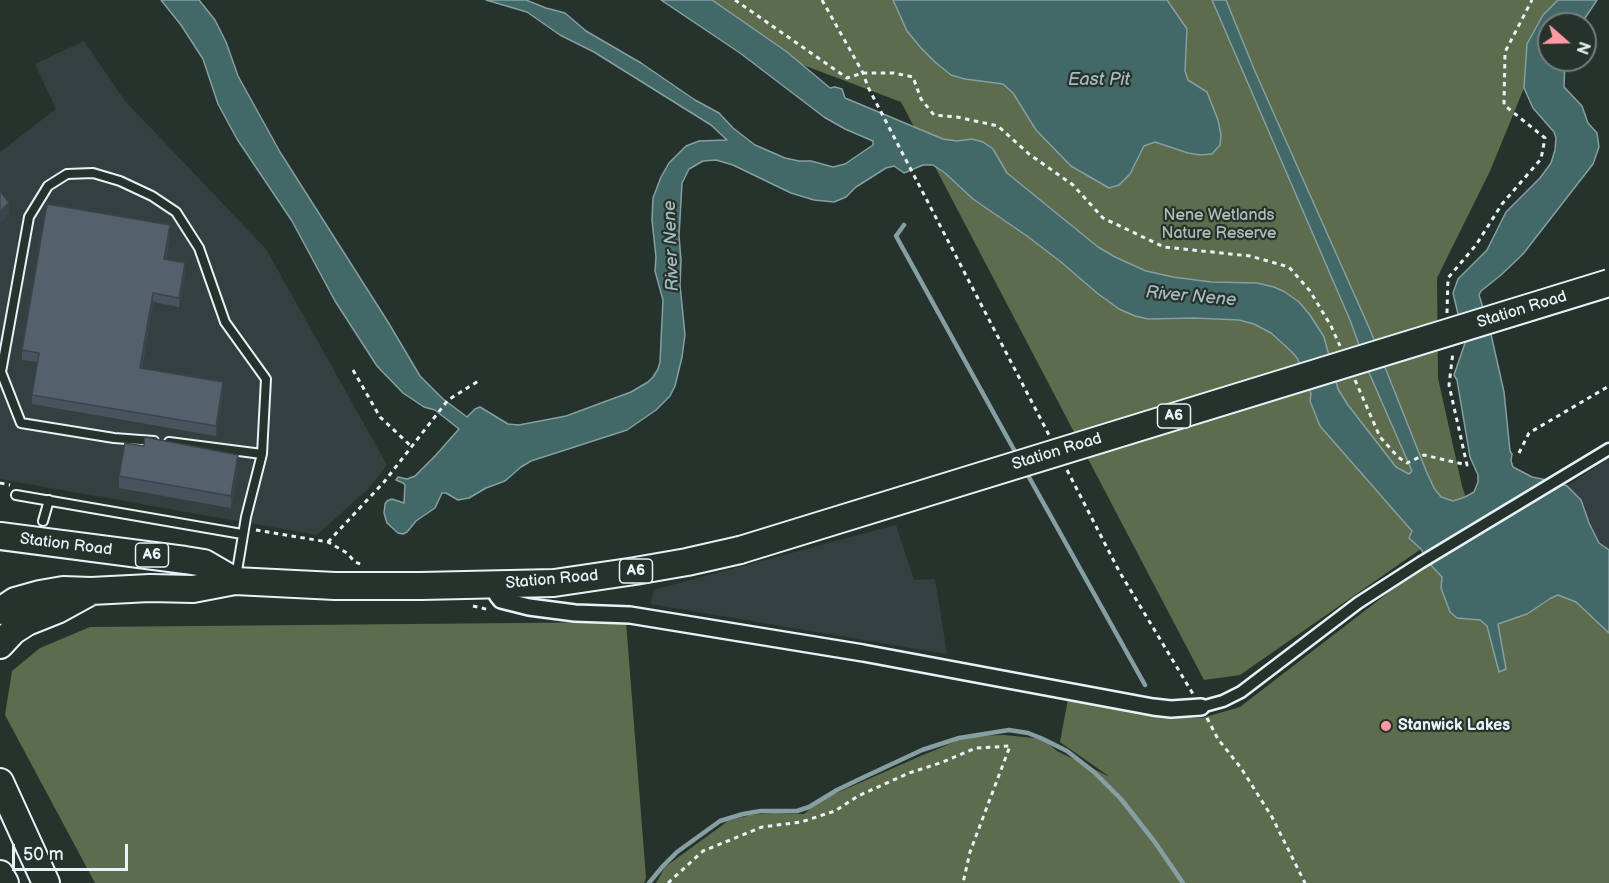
<!DOCTYPE html>
<html>
<head>
<meta charset="utf-8">
<style>
	body { margin:0 }
	#map { position:relative; width:1609px; height:883px; overflow:hidden; background:#26332d; font-family:"Balsamiq Sans",sans-serif }
	canvas { display:block }
	.north { position:absolute; left:1537px; top:12px; width:60px; height:60px; box-sizing:border-box; background:#26332d; border:2px solid #747f7e; border-radius:50%; rotate:110deg; font-size:16px; font-weight:700; line-height:24px; text-align:center; color:#e8f1f8 }
	.north::after { content:''; display:block; margin:auto; width:21px; height:27px; background:#ff9aa2; clip-path:polygon(50% 0,100% 100%,50% 72%,0 100%) }
	.scale { position:absolute; left:12px; top:844px; width:116px; height:27px; box-sizing:border-box; border:3px solid #e8f1f8; border-top:0; padding-left:8px; font-size:18px; line-height:21px; white-space:nowrap; color:#e8f1f8; -webkit-text-stroke:4px #26332d; paint-order:stroke }
</style>
</head>
<body>
<div id="map">
<canvas width="1609" height="883"></canvas>
<div class="north">N</div>
<div class="scale">50 m</div>
</div>
<script>
const ctx = document.querySelector('canvas').getContext('2d');
ctx.lineJoin = 'round';
function fillPath(path, color) { ctx.fillStyle = color; ctx.fill(path, 'evenodd'); }
const poly = rows => new Path2D(rows.map(r => 'M' + r).join(''));
function stroke(path, color, width, dash) { ctx.strokeStyle = color; ctx.lineWidth = width; ctx.lineCap = dash ? 'butt' : 'round'; ctx.setLineDash(dash || []); ctx.stroke(path); }
function write(font, color, halo, rows, align = 'center') {
  ctx.font = font + ' "Balsamiq Sans",sans-serif'; ctx.lineWidth = 4.5; ctx.setLineDash([]); ctx.textBaseline = 'middle'; ctx.strokeStyle = halo; ctx.fillStyle = color; for (const [text, x, y, turn = 0] of rows) {
    ctx.save(); ctx.translate(x, y); ctx.rotate((+turn || 0) * Math.PI / 180); ctx.textAlign = isNaN(turn) ? turn : align; if (halo) ctx.strokeText(text, 0, 0); ctx.fillText(text, 0, 0); ctx.restore();
  }
}
const built = poly([
	[84,41,125,101,266,249,387,465,370,487,317,535,0,479,0,152,56,109,35,64],
	[1609,458,1609,550,1599,543,1589,523,1567,486],
	[896,525,914,580,935,579,947,654,651,604,653,590]
]);
const green = poly([
	[712,0,1558,0,1543,16,1527,44,1524,88,1490,171,1437,278,1438,378,1462,486,1473,519,1421,549,1240,675,1204,680,901,102,803,65,787,52],
	[1428,562,1442,577,1441,589,1457,618,1480,620,1487,626,1500,672,1506,669,1498,624,1527,614,1551,598,1558,595,1576,602,1609,633,1609,883,656,883,665,867,728,821,750,815,773,813,804,814,821,800,923,755,957,741,974,736,1004,735,1043,739,1057,751,1110,777,1060,742,1068,699,1172,717,1202,718,1240,707],
	[626,622,646,878,644,883,95,883,5,715,12,671,40,648,90,627]
]);
const water = poly([
	[161,0,199,0,215,20,226,42,238,76,280,152,388,322,420,376,443,399,467,417,475,409,480,407,508,424,519,425,566,416,631,392,648,382,653,377,658,369,660,362,663,300,655,271,656,257,652,220,653,198,661,177,669,163,686,146,699,141,727,140,711,125,594,52,560,35,527,12,486,0,526,0,546,8,565,13,586,31,641,63,695,100,719,113,733,128,755,145,785,158,799,161,811,161,833,167,845,164,873,145,873,141,845,129,824,117,740,53,661,0,712,0,787,52,830,88,835,87,842,89,845,98,943,139,957,141,972,139,983,142,993,149,1007,173,1098,247,1115,257,1146,271,1173,277,1211,282,1257,283,1274,287,1285,292,1299,302,1310,315,1324,337,1338,389,1348,405,1396,467,1409,474,1412,471,1370,375,1350,320,1212,0,1226,0,1254,69,1371,332,1427,473,1434,488,1441,497,1453,501,1465,497,1474,492,1478,482,1478,475,1470,457,1457,380,1454,375,1465,343,1453,293,1458,279,1487,250,1506,212,1540,178,1551,163,1555,150,1556,138,1554,132,1533,108,1524,88,1527,44,1543,15,1558,0,1597,0,1581,24,1549,24,1549,60,1565,60,1564,87,1582,106,1588,123,1597,133,1599,147,1593,164,1523,254,1501,275,1481,291,1479,295,1490,330,1504,392,1510,451,1512,454,1511,461,1513,467,1532,477,1557,482,1567,486,1581,500,1589,523,1599,543,1609,550,1609,633,1576,602,1558,595,1551,598,1527,614,1498,624,1506,669,1499,672,1487,626,1480,620,1457,618,1450,612,1441,588,1442,577,1428,562,1421,549,1409,538,1412,531,1320,426,1310,401,1311,394,1307,379,1297,358,1292,352,1271,333,1254,324,1239,320,1194,318,1148,319,1135,316,1119,309,1097,293,1061,262,1027,236,973,199,945,173,933,165,923,165,904,173,894,166,886,168,856,187,846,197,834,202,814,200,791,193,733,165,716,160,703,161,689,169,682,183,679,236,681,260,680,285,685,335,682,357,675,386,670,396,656,410,627,430,531,461,521,467,505,481,486,488,469,498,458,500,446,493,442,493,435,508,416,521,407,532,403,534,398,533,387,523,384,513,385,504,387,501,392,499,404,503,405,485,403,483,396,480,398,477,407,479,415,476,435,456,459,429,435,410,424,407,403,393,377,366,335,301,292,221,237,139,218,104,203,59,181,25,161,0],
	[893,0,1167,0,1187,29,1185,71,1188,80,1207,92,1218,120,1221,135,1220,145,1212,154,1200,155,1188,153,1155,142,1144,146,1130,174,1119,185,1109,188,1071,166,1036,130,1013,93,1003,84,965,79,951,75,935,62,921,48,907,31,893,0]
]);
const stream = poly([
	[904,225,896,236,1018,457],
	[1025,470,1145,685],
	[649,883,663,866,677,852,720,821,743,814,761,811,797,811,809,807,837,790,862,778,922,750,959,738,1009,730,1028,733,1043,739,1067,751,1094,772,1121,799,1154,841,1183,883]
]);
const path = poly([
	[735,0,847,78,863,73,894,73,913,77,921,99,934,115,957,117,998,126,1029,154,1073,185,1103,218,1164,247,1250,256,1289,267,1310,291,1331,326,1340,346],
	[822,0,863,73,868,87,1049,435],
	[1447,313,1448,278,1476,245,1502,204,1541,159,1545,138,1504,105,1505,52,1532,0],
	[353,370,380,417,412,447],
	[1355,380,1380,437,1398,457,1407,463,1424,455,1467,465,1449,385,1453,352],
	[1519,453,1529,433,1609,386],
	[1067,470,1119,571,1193,694],
	[0,483,10,485],
	[256,530,328,542,347,553,355,562,363,565],
	[328,542,384,482,448,400,480,380],
	[473,606,490,610],
	[1207,718,1218,739,1241,768,1272,817,1305,883],
	[668,883,703,851,762,827,801,822,835,811,858,796,909,773,943,762,976,748,1010,746,970,852,963,883]
]);
const service = poly([
	[154,441,114,438,21,423,1,372,29,217,48,186,67,174,93,173,120,181,152,196,176,212,199,248,225,322,266,379,262,454,246,517,236,577],
	[169,442,262,454],
	[16,495,242,534],
	[43,521,49,500]
]);
const pedestrian = poly([
	[1201,707,1223,701,1241,692,1358,603,1420,563,1609,449]
]);
const minor = poly([
	[497,585,497,595,501,600,529,607,575,613,630,615,863,653,1153,707,1171,709,1201,707]
]);
const trunk = poly([
	[0,536,185,560,204,563,235,581],
	[0,611,15,601,40,594,63,590,91,591,150,588,193,589,235,581,335,586,421,586,554,583,635,571,687,562,740,550],
	[0,645,13,631,27,622,57,610,88,593],
	[0,782,46,883],
	[0,874,5,883]
]);
const trunkBridge = poly([
	[740,550,1609,283]
]);
const wall = poly([
	[170,234,166,260,185,272,179,307,153,302,142,368,223,391,216,436,32,404,32,395,37,362,22,360,22,350],
	[238,467,231,508,119,488,119,476]
]);
const shadedWall = poly([
	[9,203,9,215,0,223,0,211],
	[170,225,170,234,164,269,164,259],
	[185,263,185,272,179,307,179,298],
	[153,293,153,302,140,377,140,368],
	[223,382,223,391,216,436,216,426],
	[238,455,238,467,231,508,231,496]
]);
const building = poly([
	[0,191,9,203,0,211,0,191],
	[47,204,170,225,164,259,185,263,179,298,153,293,140,368,223,382,216,426,32,395,39,353,22,350,47,204],
	[145,437,238,455,231,496,119,476,125,443,144,446,145,437]
]);
const markers = [
	[1386,726,6,"#ff9aa2"]
];
const shields = [
	[1174,416,33],
	[152,555,33],
	[636,571,33]
];
const shieldNames = [
	["A6",1174,416],
	["A6",152,555],
	["A6",636,571]
];
const parkNames = [
	["Nene Wetlands",1219,216],
	["Nature Reserve",1219,234]
];
const streetNames = [
	["Station Road",1522,310,-17],
	["Station Road",1057,452,-17],
	["Station Road",66,545,7],
	["Station Road",552,580,-5]
];
const poiNames = [
	["Stanwick Lakes",1398,726]
];
const waterNames = [
	["East Pit",1099,80],
	["River Nene",672,246,-92],
	["River Nene",1191,297,5]
];
fillPath(built, '#344040');
fillPath(green, '#5e6c4e');
fillPath(water, '#436868');
stroke(water, '#859fa2', 1.5);
stroke(stream, '#859fa2', 4.5);
stroke(service, '#e8f1f8', 12);
stroke(pedestrian, '#e8f1f8', 15);
stroke(minor, '#e8f1f8', 20);
stroke(trunk, '#e8f1f8', 30);
stroke(path, '#e8f1f8', 3, [4.5, 4.5]);
stroke(service, '#26332d', 8);
stroke(pedestrian, '#26332d', 10);
stroke(minor, '#26332d', 15);
stroke(trunk, '#26332d', 26);
stroke(trunkBridge, '#e8f1f8', 30, []);
stroke(trunkBridge, '#26332d', 26);
fillPath(wall, '#49535e');
fillPath(shadedWall, '#3c434c');
fillPath(building, '#55606d');
stroke(building, '#3c434c', 1.5);
for (const [x, y, r, color] of markers) { const dot = new Path2D(); dot.arc(x, y, r, 0, 2 * Math.PI); ctx.fillStyle = color; ctx.fill(dot); stroke(dot, '#26332d', 2); }
for (const [x, y, w] of shields) { const box = new Path2D(); box.roundRect(x - w / 2, y - 12, w, 24, 4.5); ctx.fillStyle = '#26332d'; ctx.fill(box); stroke(box, '#e8f1f8', 1.5); }
write('bold 15px', '#e8f1f8', null, shieldNames);
write('16px', '#b1bcb4', '#26332d', parkNames);
write('16px', '#e8f1f8', '#26332d', streetNames);
write('bold 16px', '#e8f1f8', '#26332d', poiNames, 'left');
write('italic 18px', '#a6babe', '#26332d', waterNames);
</script>
</body>
</html>
